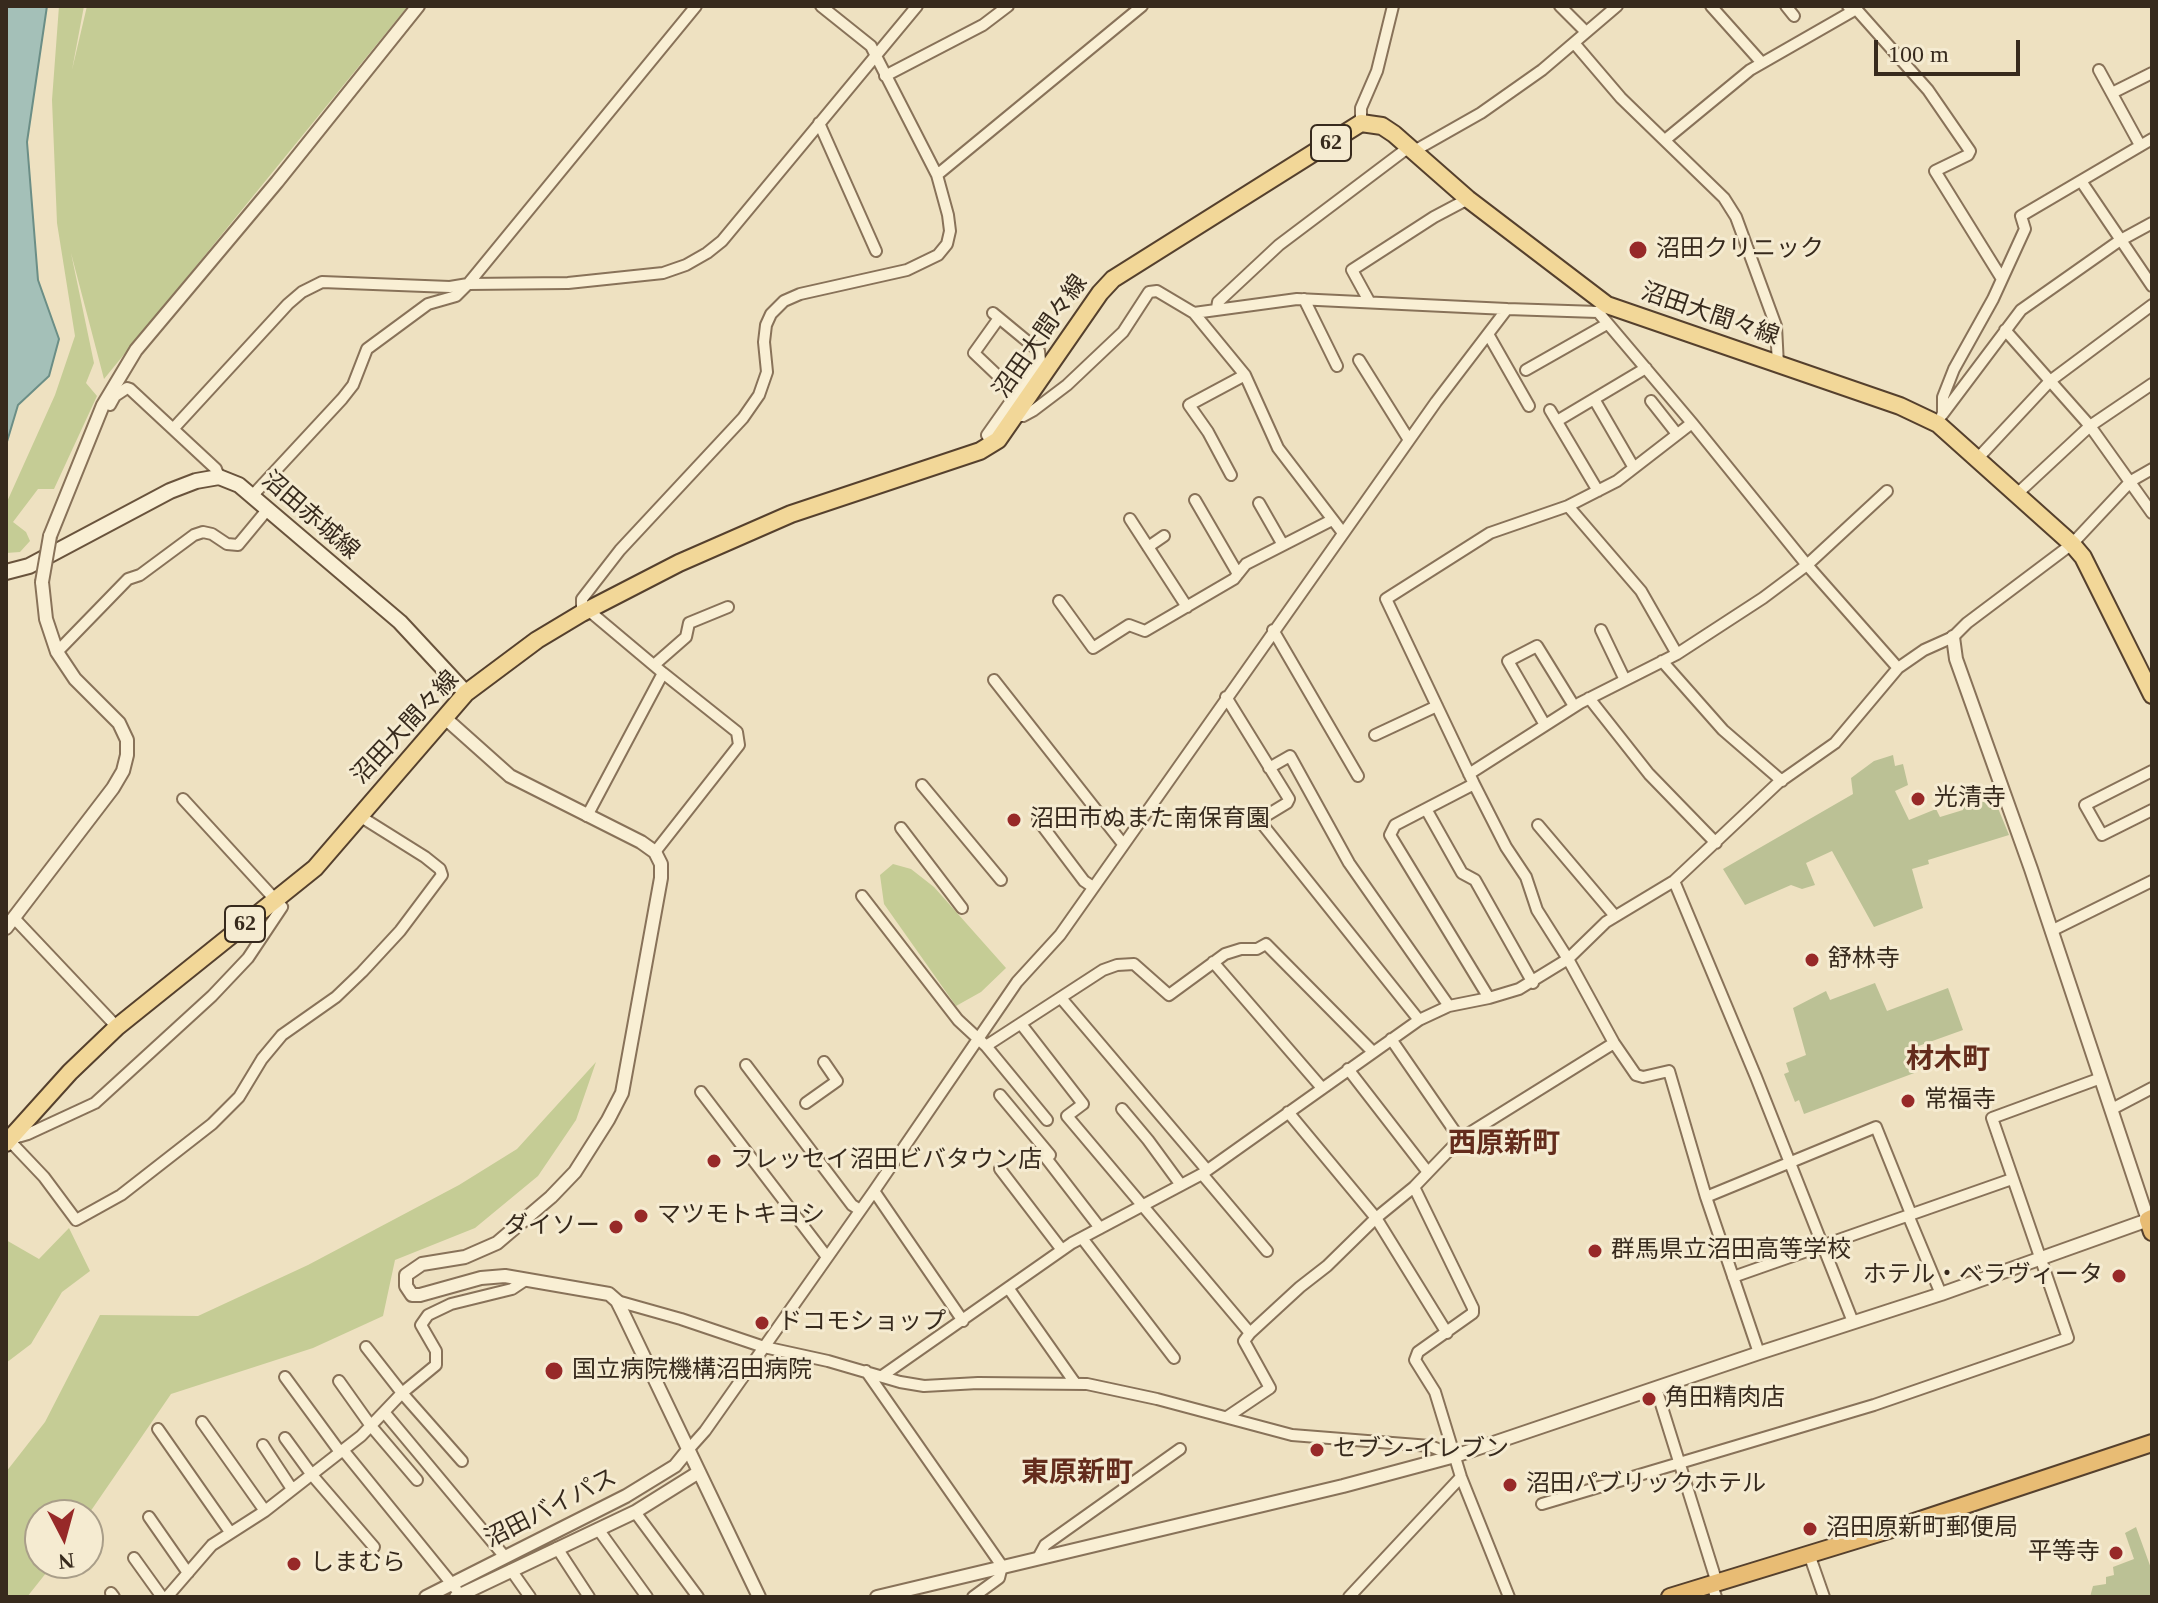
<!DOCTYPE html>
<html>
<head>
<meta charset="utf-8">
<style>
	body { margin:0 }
	#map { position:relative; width:2158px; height:1603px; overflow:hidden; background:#eee1c1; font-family:"Times New Roman",serif }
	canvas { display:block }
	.frame { position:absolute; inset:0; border:8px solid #372a1d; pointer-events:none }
	.north { position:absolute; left:24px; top:1499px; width:80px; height:80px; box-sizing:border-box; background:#f5ebd1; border:2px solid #a99e89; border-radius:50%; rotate:174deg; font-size:22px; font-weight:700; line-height:32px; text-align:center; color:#372a1d }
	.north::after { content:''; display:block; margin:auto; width:28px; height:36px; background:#972928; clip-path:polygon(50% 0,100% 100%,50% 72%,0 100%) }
	.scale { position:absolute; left:1874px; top:40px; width:146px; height:36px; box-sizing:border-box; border:4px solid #372a1d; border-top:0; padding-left:10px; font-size:24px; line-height:28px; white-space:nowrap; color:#372a1d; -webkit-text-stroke:6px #f5ebd1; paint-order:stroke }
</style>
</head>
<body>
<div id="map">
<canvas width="2158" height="1603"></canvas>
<div class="frame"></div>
<div class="north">N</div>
<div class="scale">100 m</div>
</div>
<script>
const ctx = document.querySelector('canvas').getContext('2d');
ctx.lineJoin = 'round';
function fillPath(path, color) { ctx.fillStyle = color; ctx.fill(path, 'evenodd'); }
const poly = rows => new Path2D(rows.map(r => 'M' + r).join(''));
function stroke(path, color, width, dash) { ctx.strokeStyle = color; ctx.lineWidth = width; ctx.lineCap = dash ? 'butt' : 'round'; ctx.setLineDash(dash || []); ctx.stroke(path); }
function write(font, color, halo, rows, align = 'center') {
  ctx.font = font + ' "Times New Roman","Noto Sans JP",serif'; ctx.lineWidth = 6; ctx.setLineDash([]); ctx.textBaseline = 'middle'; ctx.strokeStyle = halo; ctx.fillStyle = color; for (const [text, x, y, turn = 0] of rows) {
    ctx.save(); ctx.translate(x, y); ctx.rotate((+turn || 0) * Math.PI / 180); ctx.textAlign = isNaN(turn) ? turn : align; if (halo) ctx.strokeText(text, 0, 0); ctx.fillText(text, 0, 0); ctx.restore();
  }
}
const green = poly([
	[59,6,84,6,72,70,87,6,408,6,104,379,71,253,94,363,86,383,97,396,54,489,38,489,13,522,26,532,30,541,20,552,6,553,6,504,55,395,75,336,57,223,52,100],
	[893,864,911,869,934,887,1006,968,981,992,956,1006,884,904,880,875],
	[596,1062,576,1120,538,1176,475,1228,395,1260,383,1316,313,1348,171,1394,88,1515,40,1515,40,1563,54,1563,27,1597,6,1597,6,1472,45,1422,100,1315,198,1316,308,1265,459,1185,517,1149],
	[69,1228,90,1271,62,1292,31,1344,6,1363,6,1240,39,1259]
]);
const cemetery = poly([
	[1893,755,1895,766,1903,764,1908,785,1895,791,1909,820,1936,809,1940,817,1963,810,1961,799,1991,791,2009,835,1928,860,1929,864,1912,869,1923,908,1874,927,1832,851,1806,863,1815,885,1802,889,1791,885,1745,905,1723,869,1853,794,1851,778,1874,761],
	[1875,983,1887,1011,1948,988,1963,1030,1910,1049,1917,1072,1804,1114,1799,1100,1795,1102,1784,1074,1789,1072,1786,1063,1806,1055,1793,1008,1826,991,1830,1000],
	[2136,1527,2152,1571,2152,1597,2090,1597,2093,1586,2106,1584,2106,1577,2114,1575,2113,1567,2134,1559,2125,1533]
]);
const water = poly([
	[6,6,47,6,27,142,38,280,59,339,49,376,18,405,6,445,6,6]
]);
const minor = poly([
	[1560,6,1586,32],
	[1711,6,1762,63],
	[1786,6,1794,16],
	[1848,6,1853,11,1857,10,1928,90,1970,151,1968,155,1935,171,2002,279],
	[1574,43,1621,98,1724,198,1736,217,1776,326,1778,365],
	[2099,70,2140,145],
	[885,76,983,25,1008,6],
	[2112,93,2152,73],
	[819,123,876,251],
	[1361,123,1361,108,1377,71,1393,6],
	[1665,140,1750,70,1853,11],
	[1414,151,1481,113,1542,70,1617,6],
	[937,175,1142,6],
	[2081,181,2152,286],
	[1304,299,1337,366],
	[1369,301,1352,270,1434,217,1468,199],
	[1217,308,1218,302,1279,245,1409,147],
	[1598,312,1692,423,1807,565,1898,668],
	[1194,313,1245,375,1278,448,1343,533],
	[999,318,974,353,1016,393],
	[2005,330,2090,426,2152,513],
	[1488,334,1529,406],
	[1359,360,1409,440],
	[1526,370,1607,324],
	[1594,399,1634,468],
	[1651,401,1677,434],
	[110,405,115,396,127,388,130,389,216,469,219,477],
	[1550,410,1598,491],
	[1943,413,1943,397,1954,369,1993,299,2025,229,2021,216,2152,139],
	[1942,415,2021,310,2119,241,2152,223],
	[1014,416,1023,416,1034,410,1067,385,1123,332,1149,292,1157,291,1194,313,1297,299,1507,309],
	[1557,421,1646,368],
	[1692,423,1617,481,1568,506,1490,533,1386,599,1474,784,1506,847,1526,877,1537,910,1568,959,1614,1043,1636,1075,1643,1077,1669,1071,1706,1197,1759,1353],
	[173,429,288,304,302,292,322,282,450,287,468,284,568,283,663,273,686,265,707,253,722,241,917,6],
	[992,444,987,435,1040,360,1039,351,993,313],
	[1979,457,2050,381,2152,305],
	[1231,475,1208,432,1189,405,1245,375],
	[2018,493,2090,426,2152,384],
	[252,496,342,399,353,385,367,349,428,304,456,296,468,284,696,6],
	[1195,500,1238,574],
	[1259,503,1283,545],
	[1568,506,1641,591,1677,654],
	[1130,519,1187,607],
	[1148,547,1164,536],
	[1059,601,1093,648,1129,625,1145,631,1234,579,1246,564,1332,520],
	[582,613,582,599,620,550,743,418,759,395,767,372,764,342,766,325,771,314,784,301,800,294,907,270,938,255,947,244,950,231,948,215,937,175,876,56,871,46,821,6],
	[1273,630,1358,776],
	[1601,630,1625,680],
	[57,652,128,579,140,575,194,535,203,532,212,534,227,544,238,545,267,510],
	[1662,661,1723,730,1782,781],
	[654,665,686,637,689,623,728,607],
	[994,680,1123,844],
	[1226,697,1289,799,1287,803,1259,820,1419,1020],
	[1589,698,1649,774,1716,843],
	[1545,725,1508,661,1537,646,1574,706],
	[1375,735,1437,706],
	[1269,768,1290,756,1349,863,1449,1006],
	[2152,771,2085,805,2102,835,2152,810],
	[1469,774,1580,703,1677,654,1763,598,1807,565,1887,491],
	[1474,784,1395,825,1390,835,1489,998],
	[922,785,1001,880],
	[1426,809,1462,873,1475,880,1533,983],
	[587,816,663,673,588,610],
	[1038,820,1084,881,1093,887],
	[1538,825,1615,916],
	[901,828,962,908],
	[655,852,739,745,737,732,663,673],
	[1674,881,1756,1077,1853,1322],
	[862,896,958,1020,986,1046,1103,970,1117,965,1134,964,1169,995,1225,954,1241,949,1257,949,1266,944,1373,1052],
	[14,918,117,1027],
	[2051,931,2152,881],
	[1213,962,1322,1088],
	[1061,998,1207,1170],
	[1021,1024,1083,1104,1067,1116,1250,1333],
	[1391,1039,1460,1139],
	[986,1046,1047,1120],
	[746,1065,852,1205,860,1210],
	[1348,1069,1427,1171],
	[701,1092,827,1257],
	[1000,1095,1050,1155,1046,1158,1100,1228],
	[806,1103,837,1081,824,1062],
	[1122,1109,1148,1140,1181,1185],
	[2112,1109,2152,1088],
	[1288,1112,1376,1218,1447,1333],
	[6,1137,44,1177,76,1220,121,1195,212,1124,239,1097,262,1059,282,1035,336,997,362,972,400,931,442,875,440,869,425,857,358,815],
	[11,1139,28,1134,95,1103,212,996,248,958,282,907,183,799],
	[1000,1169,1062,1250],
	[1202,1174,1267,1251],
	[1414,1187,1473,1308,1473,1313,1418,1352,1415,1360,1435,1392,1461,1477,1509,1597],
	[874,1191,963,1321],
	[1706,1197,1876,1127,1911,1214],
	[1908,1215,1941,1294],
	[1082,1238,1174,1358],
	[1733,1277,2012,1179],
	[1009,1289,1075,1383],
	[617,1301,681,1319,764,1347,828,1361,900,1382,924,1386,978,1383,1087,1384,1157,1399,1292,1435,1430,1446,1455,1456],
	[366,1347,402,1393,462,1461],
	[866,1371,1002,1566,999,1578,973,1597],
	[882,1376,1072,1243,1202,1174,1419,1020,1449,1006,1489,998,1519,989,1568,959,1606,922,1674,881,1778,783,1835,743,1898,668,1924,650,1953,637,1967,623,2072,544,2131,481,2152,469],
	[285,1377,340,1452],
	[339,1381,371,1426,417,1480],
	[1656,1388,1717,1583],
	[384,1412,505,1557],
	[1227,1417,1270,1388,1244,1341,1250,1333,1300,1287,1327,1266,1376,1218,1414,1187,1460,1139,1614,1043],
	[202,1422,265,1511],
	[158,1429,230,1532],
	[285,1438,312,1475,374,1547],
	[263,1445,292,1489],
	[343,1450,456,1589],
	[688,1450,705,1431,874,1191,1017,982,1060,935,1436,402,1507,309,1598,312,1607,305],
	[1542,1504,1874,1405,2068,1338,1992,1118,2101,1078],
	[635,1512,698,1597],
	[149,1517,188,1573],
	[598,1529,647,1597],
	[557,1548,589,1597],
	[1809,1554,1824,1597],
	[134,1558,162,1597],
	[1038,1558,1045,1545,1180,1449],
	[511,1570,530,1597],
	[1712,1585,1716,1597],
	[111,1593,114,1597],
	[167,1597,212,1545,265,1511,343,1450,361,1436,402,1393,436,1365,436,1351,421,1325,428,1315,451,1304,512,1289,527,1279],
	[1349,1597,1461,1477]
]);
const tertiary = poly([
	[50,536,103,405,136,350,277,182,418,6],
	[445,718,510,776,641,842,655,852,661,864,661,878,622,1093,608,1120,575,1172,551,1197,497,1243,465,1257,422,1264,406,1275,406,1286,412,1295,420,1295,481,1278,505,1276,609,1294,617,1301,623,1313,759,1597],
	[6,928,113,788,123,771,127,755,127,740,119,723,75,679,57,652,46,619,42,582],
	[426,1597,626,1496,675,1466,688,1450],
	[456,1597,635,1512,699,1472],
	[877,1597,1343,1486,1455,1456,1759,1353,1941,1294,2148,1220,2031,869,1956,659,1953,637]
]);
const secondary = poly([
	[6,572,29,566,170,491,196,481,219,477,239,485,400,622,466,693]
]);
const primary = poly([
	[6,1143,70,1072,117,1027,315,868,466,693,537,640,582,613,679,563,791,514,980,451,998,440,1100,293,1113,279,1361,123,1382,126,1394,134,1468,199,1607,305,1900,406,1938,424,2072,544,2083,557,2152,695]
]);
const trunk = poly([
	[2152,1218,2148,1220,2152,1232],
	[1670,1597,1905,1525,2152,1443]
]);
const tertiaryBridge = poly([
	[42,582,50,536]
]);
const markers = [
	[1638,250,10,"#972928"],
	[1918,799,8,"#972928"],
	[1014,820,8,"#972928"],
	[1812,960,8,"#972928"],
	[1908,1101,8,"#972928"],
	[714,1161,8,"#972928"],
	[641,1216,8,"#972928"],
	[616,1227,8,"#972928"],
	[1595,1251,8,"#972928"],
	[2119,1276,8,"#972928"],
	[762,1323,8,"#972928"],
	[554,1371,10,"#972928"],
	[1649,1399,8,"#972928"],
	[1317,1450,8,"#972928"],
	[1510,1485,8,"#972928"],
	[1810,1529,8,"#972928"],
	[2116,1553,8,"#972928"],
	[294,1564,8,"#972928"]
];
const shields = [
	[1331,143,40],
	[245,924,40]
];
const shieldNames = [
	["62",1331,143],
	["62",245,924]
];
const poiNames = [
	["沼田クリニック",1656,250],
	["光清寺",1934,799],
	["沼田市ぬまた南保育園",1030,820],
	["舒林寺",1828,960],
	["常福寺",1924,1101],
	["フレッセイ沼田ビバタウン店",730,1161],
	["マツモトキヨシ",657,1216],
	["ダイソー",600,1227,"right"],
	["群馬県立沼田高等学校",1611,1251],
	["ホテル・ベラヴィータ",2103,1276,"right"],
	["ドコモショップ",778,1323],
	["国立病院機構沼田病院",572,1371],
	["角田精肉店",1665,1399],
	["セブン-イレブン",1333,1450],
	["沼田パブリックホテル",1526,1485],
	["沼田原新町郵便局",1826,1529],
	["平等寺",2100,1553,"right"],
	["しまむら",310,1564]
];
const streetNames = [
	["沼田大間々線",1710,315,19],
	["沼田大間々線",1041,337,-55],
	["沼田赤城線",310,516,41],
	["沼田大間々線",406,728,-47],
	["沼田バイパス",551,1509,-27]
];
const quarterNames = [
	["材木町",1948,1061],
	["西原新町",1504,1145],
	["東原新町",1077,1474]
];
fillPath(green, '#c5cc95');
fillPath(cemetery, '#bbc195');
fillPath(water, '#a4c0b8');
stroke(water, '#6b8e86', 2);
stroke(minor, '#887259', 14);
stroke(tertiary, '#887259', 16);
stroke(secondary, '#69533c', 18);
stroke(primary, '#55402d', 20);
stroke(trunk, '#55402d', 20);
stroke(minor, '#f9efd4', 10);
stroke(tertiary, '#f9efd4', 12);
stroke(secondary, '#f9efd4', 14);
stroke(primary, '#f2d798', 16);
stroke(trunk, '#e8bc74', 16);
stroke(tertiaryBridge, '#887259', 16, []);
stroke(tertiaryBridge, '#f9efd4', 12);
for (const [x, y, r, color] of markers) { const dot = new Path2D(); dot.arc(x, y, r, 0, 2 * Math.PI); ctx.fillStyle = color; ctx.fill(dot); stroke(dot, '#f5ebd1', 3); }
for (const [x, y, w] of shields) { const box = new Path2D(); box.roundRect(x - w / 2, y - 18, w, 36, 6); ctx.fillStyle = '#f5ebd1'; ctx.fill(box); stroke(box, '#372a1d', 2); }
write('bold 22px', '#372a1d', null, shieldNames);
write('24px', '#372a1d', '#f5ebd1', poiNames, 'left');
write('24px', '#372a1d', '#f5ebd1', streetNames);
write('bold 28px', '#642c1c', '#f5ebd1', quarterNames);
</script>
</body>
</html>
